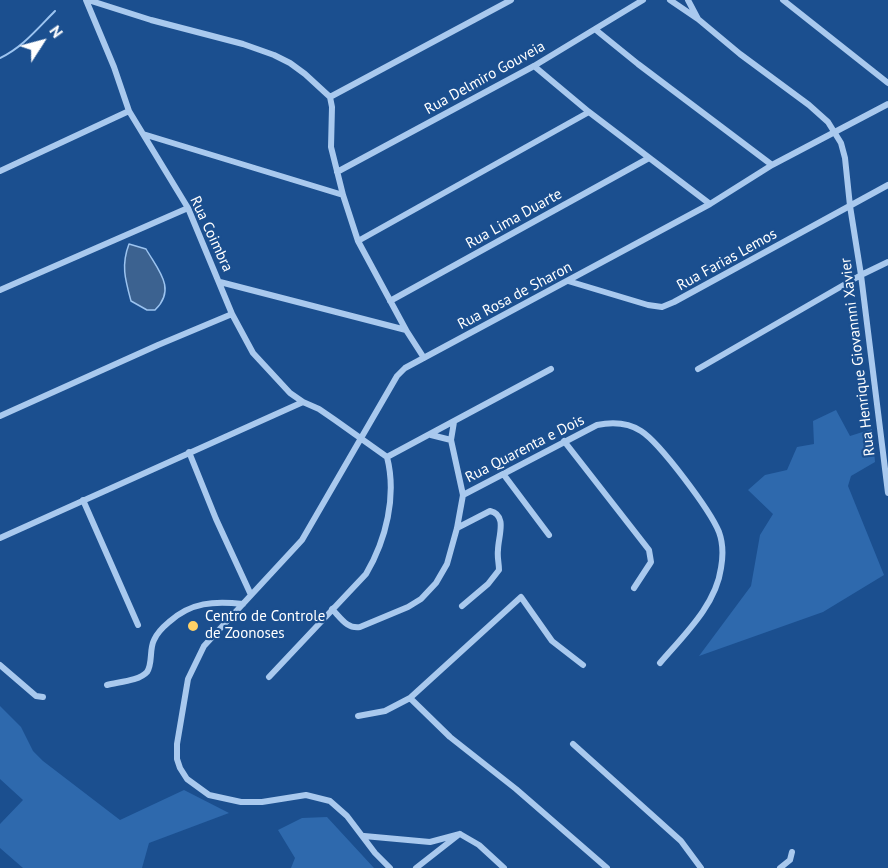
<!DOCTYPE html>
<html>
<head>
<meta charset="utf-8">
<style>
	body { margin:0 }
	#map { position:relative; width:888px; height:868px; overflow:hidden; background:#1b4f8f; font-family:"PT Sans",sans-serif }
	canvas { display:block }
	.north { position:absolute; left:12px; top:12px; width:60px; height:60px; -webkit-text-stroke:4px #1b4f8f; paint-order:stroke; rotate:54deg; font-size:16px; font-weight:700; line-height:24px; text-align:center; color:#fff }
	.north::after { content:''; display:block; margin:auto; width:21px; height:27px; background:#fff; clip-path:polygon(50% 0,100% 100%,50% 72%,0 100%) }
</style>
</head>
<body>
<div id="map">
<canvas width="888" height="868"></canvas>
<div class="north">N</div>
</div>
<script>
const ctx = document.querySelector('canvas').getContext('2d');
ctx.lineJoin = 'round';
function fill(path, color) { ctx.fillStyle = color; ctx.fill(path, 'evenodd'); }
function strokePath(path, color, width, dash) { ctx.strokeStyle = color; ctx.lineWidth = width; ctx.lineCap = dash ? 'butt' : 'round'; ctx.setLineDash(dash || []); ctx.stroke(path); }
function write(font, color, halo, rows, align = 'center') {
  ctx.font = font + ' "PT Sans",sans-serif'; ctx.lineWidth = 4.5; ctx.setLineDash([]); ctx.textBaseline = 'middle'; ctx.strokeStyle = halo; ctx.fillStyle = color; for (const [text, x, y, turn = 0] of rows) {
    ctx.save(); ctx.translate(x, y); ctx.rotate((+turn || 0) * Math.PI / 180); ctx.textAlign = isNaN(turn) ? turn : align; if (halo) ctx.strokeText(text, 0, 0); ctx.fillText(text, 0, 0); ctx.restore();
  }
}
fill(new Path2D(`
	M836,410L850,436L872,429L875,462L851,476L848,486L884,575L823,612L699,656L751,586L760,535L773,514L748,490L765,475L787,470L797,447L814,444L813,421Z
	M0,706L21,727L33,751L43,761L120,820L184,790L229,813L149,843L142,868H23L0,848V824L23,800L0,779Z
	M327,817L374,868H291L295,858L278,830L302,818Z`), '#2e69ad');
const water = new Path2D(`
	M129,244L146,249C158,270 177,289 155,310H147L131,301C125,279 121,265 129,244Z`);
fill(water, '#3c6290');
strokePath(water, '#9cc4f0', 1.5);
strokePath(new Path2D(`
	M0,58C22,48 38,28 55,11`), '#9cc4f0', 2);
strokePath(new Path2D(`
	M86,0L114,67L129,111L188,208L232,314L253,353L290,393L303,402L319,409L335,420L387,457C397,496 386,540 366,574L269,677
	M88,0L151,20L243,44L274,55L290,63L305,74L330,97L332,107L331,147L343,195L358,241L406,330L424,358
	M670,0L698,19
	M688,0L698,19L740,54L809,105L828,122L841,143L845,158L850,206L861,275L888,493
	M783,0L888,83
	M596,30L638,64L772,165
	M534,66L589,112L710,204
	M330,97L511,0
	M143,134L343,195
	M0,171L129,111
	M337,172L534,66L643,0
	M358,241L589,112
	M568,281L648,305L662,307L674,302L888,185
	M220,282L406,330
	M0,290L188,208
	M390,301L649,158
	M698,369L861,275L888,262
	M0,416L158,345L232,314
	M431,435L451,440
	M564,441L649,550L651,562L634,588
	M189,452L216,519L251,595
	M387,457L551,369
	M504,475L549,535
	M463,495L597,425C612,422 627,422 641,431C660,443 710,510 719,532C723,543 723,557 721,568C716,605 684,635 660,663
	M83,500L138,625
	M457,528L490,511C508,515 498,537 498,550C497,557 499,563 499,570L488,584L462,606
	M0,538L303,402
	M332,609C341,618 347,629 360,627L408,607L421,599L436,583L447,564L457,528L463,495L451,440L454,422
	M0,665L36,696L43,697
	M107,685C118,682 139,681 147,672C153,663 149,650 154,640C157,633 163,627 169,622C191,602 214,601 243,604
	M410,698L450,737L516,789L607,868
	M358,716L385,711L410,698L521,597L552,641L583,665
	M573,744L681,841L701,868
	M460,834L479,845L504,868
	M364,836L430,842L460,834
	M390,868L375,853L347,816L330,801L306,795L262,802H241L209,795L187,779L180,768L177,759V744L188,679L204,646L302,540L397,376L405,368L710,204L772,165L888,104
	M416,868L457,836
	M780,868L790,860L792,852`), '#a9c9ee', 6);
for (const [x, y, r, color] of [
	[193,626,6,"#ffd166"]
]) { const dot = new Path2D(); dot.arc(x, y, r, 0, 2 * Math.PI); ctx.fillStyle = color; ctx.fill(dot); strokePath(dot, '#1b4f8f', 2); }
write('15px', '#fff', '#1b4f8f', [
	["Rua Delmiro Gouveia",485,78,-29],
	["Rua Lima Duarte",514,219,-29],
	["Rua Coimbra",211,234,65],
	["Rua Farias Lemos",727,260,-29],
	["Rua Rosa de Sharon",515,296,-28],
	["Rua Henrique Giovannni Xavier",858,357,-97],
	["Rua Quarenta e Dois",525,449,-27]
]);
write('15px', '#fff', '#1b4f8f', [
	["Centro de Controle",205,617],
	["de Zoonoses",205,634]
], 'left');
</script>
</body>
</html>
